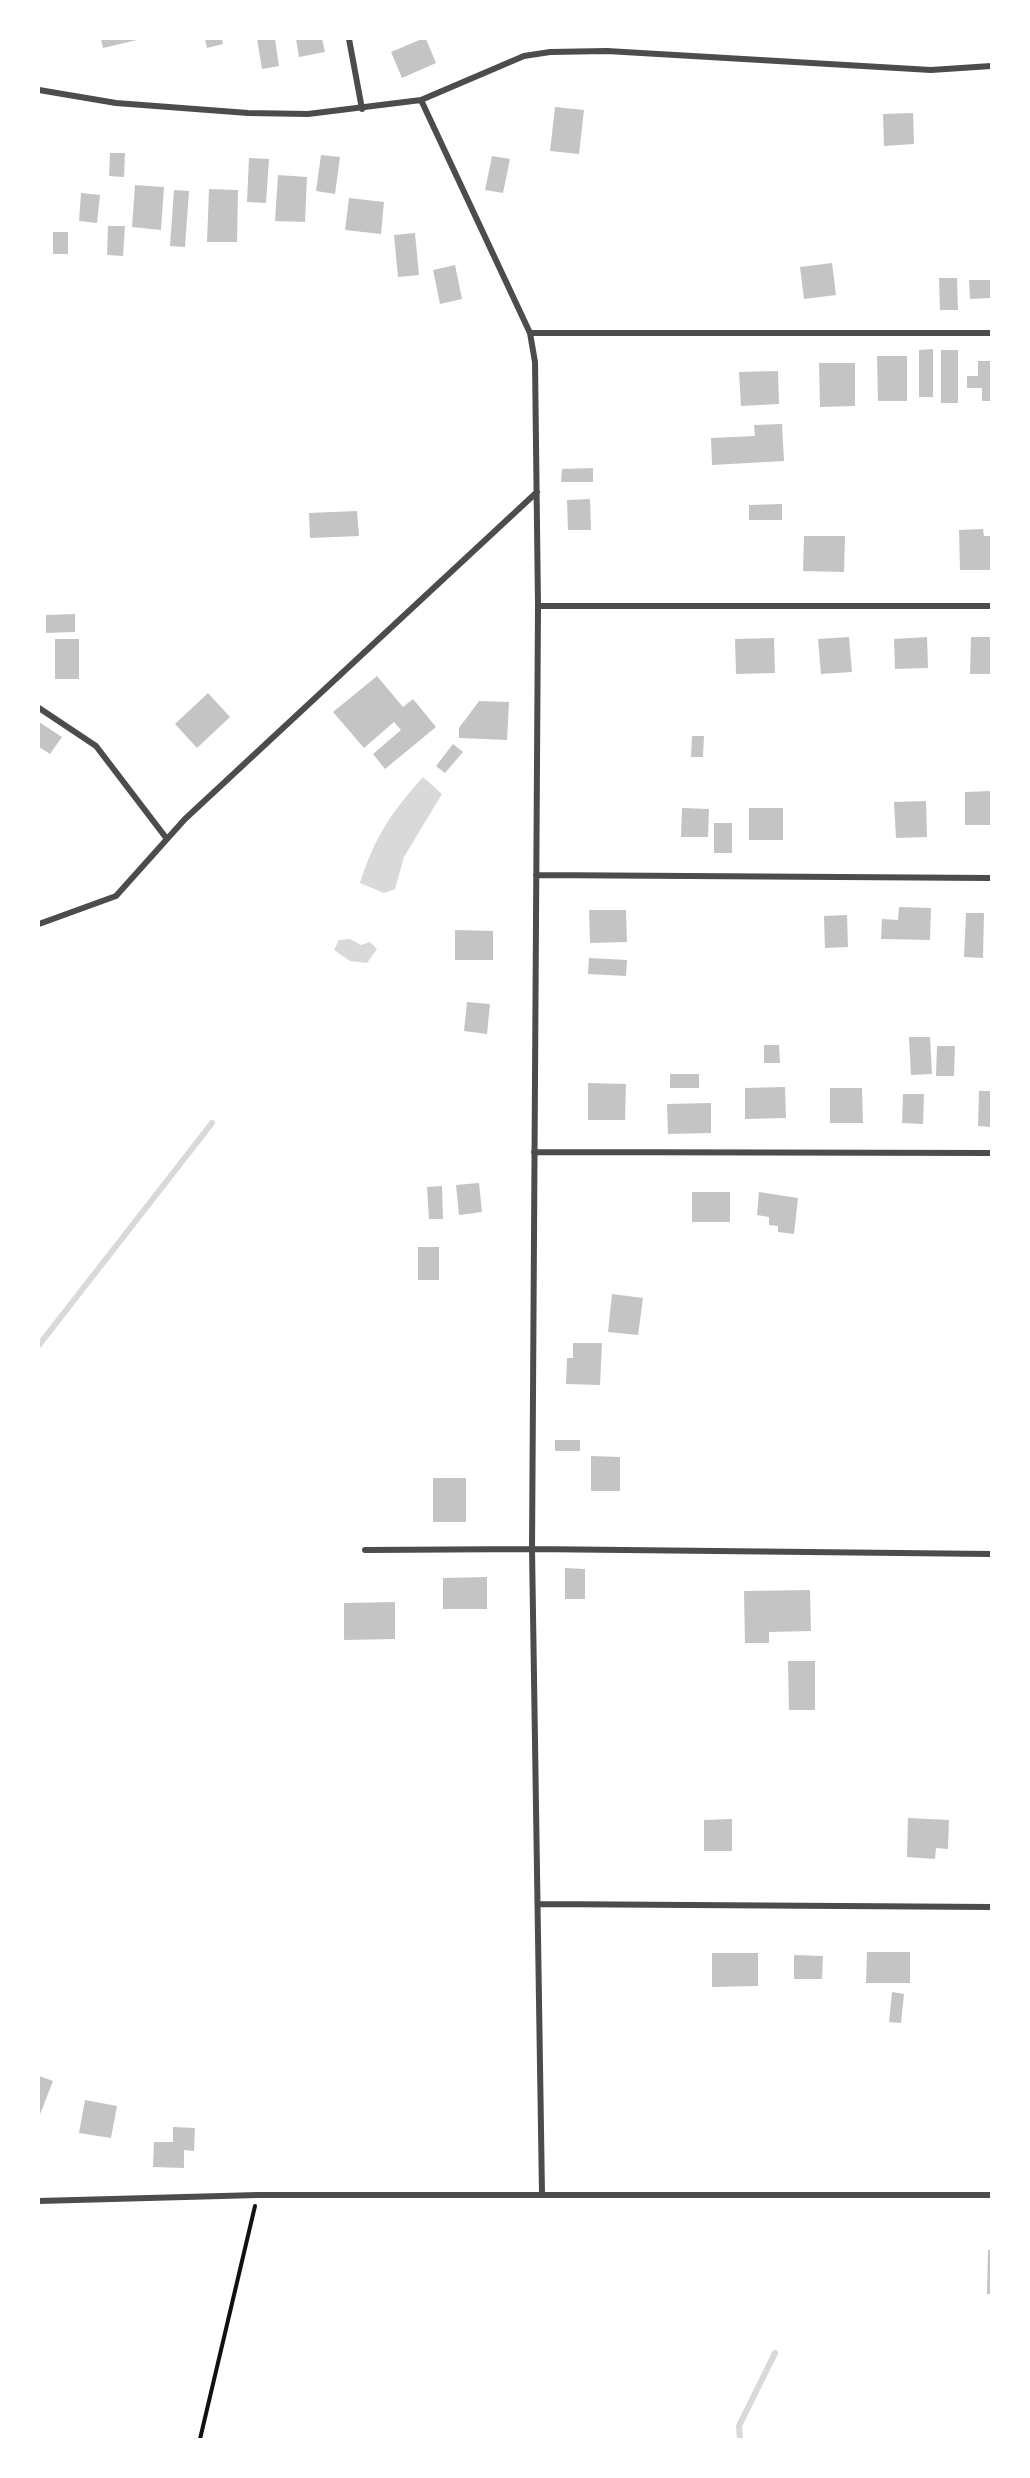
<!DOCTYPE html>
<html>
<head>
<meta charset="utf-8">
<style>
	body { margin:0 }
	#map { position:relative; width:1030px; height:2478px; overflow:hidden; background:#fff; font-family:"DejaVu Sans",sans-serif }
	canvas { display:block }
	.frame { position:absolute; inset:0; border:40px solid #fff; pointer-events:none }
</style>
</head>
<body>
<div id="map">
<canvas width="1030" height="2478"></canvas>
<div class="frame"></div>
</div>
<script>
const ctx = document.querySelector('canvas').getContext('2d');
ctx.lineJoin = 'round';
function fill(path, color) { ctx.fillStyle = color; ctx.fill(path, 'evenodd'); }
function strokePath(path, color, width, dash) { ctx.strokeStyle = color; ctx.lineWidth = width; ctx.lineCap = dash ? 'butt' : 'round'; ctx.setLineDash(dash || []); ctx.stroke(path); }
fill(new Path2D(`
	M423,777L442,794L404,857L395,889L384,893L360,883C375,836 391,813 423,777Z
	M350,939L361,945L370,942L377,949L367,963L350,961L334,950L339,940Z`), '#d9d9d9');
strokePath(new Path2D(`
	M39,1345L212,1123
	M740,2439L739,2426L775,2353`), '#d9d9d9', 6);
fill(new Path2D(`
	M101,39H137V40L103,48Z
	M205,39H222L223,44L207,48Z
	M257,39H275L279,66L262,69Z
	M296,39H322L325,52L299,57Z
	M422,39H426L436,63L402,78L391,52Z
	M555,107L584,110L579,154L550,151Z
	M913,113L914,144L884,146L883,114Z
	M110,153H125L124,177L109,176Z
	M321,155L340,157L335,194L316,191Z
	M492,156L510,159L503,193L485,190Z
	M249,158L269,159L266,203L247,202Z
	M278,175L307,177L305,222L275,221Z
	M135,185L164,187L161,230L132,227Z
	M209,189L238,190L237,242H207Z
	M174,190L189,191L185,247L170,246Z
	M81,193L100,195L97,223L79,221Z
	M349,198L384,202L381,234L345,230Z
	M108,226H125L123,256L107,255Z
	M53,232H68V254H53Z
	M415,233L419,275L398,277L394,235Z
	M832,263L836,295L804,299L800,267Z
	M455,265L462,299L440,304L433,270Z
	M939,278H957L958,310H940Z
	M969,280H991V298L970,299Z
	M933,349V397H919V350Z
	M941,350H958V403H941Z
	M877,356H907V401H878Z
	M978,361H991V401H982V388H967V376H978Z
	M819,363H855V406L820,407Z
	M778,371L779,404L741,406L739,372Z
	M782,424L784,461L712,465L711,438L755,436L754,425Z
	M593,468V482H561L562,469Z
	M590,499L591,530H568L567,500Z
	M782,504V520H749V505Z
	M357,511L359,536L310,538L309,513Z
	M983,529L984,536H991V570H960L959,530Z
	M804,536H845L844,572L803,571Z
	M75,614V632L46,633V615Z
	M849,637L852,672L821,674L818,639Z
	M927,637L928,668L895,669L894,639Z
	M971,637H991V674H970Z
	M774,638L775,673L736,674L735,639Z
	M55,639H79V679H55Z
	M377,676L403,707L413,699L436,727L385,769L373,754L401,730L394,722L364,748L333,712Z
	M208,693L230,717L197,748L175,724Z
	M479,701L509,702L507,740L459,738V728Z
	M39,722L62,737L50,754L39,747Z
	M692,736H704L703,757H691Z
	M453,744L463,752L445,773L436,766Z
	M991,791V825H965V792Z
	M926,801L927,837L896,838L894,802Z
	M682,808L709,809L708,837H681Z
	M749,808H783V840H749Z
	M714,823H732V853H714Z
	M899,907L931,908L930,940L881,939L882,919L898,920Z
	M589,910H626L627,942L590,943Z
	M966,913H984L983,958L964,957Z
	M847,915L848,947L825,948L824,916Z
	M455,930L493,931V960H455Z
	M589,958L627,960L626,976L588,974Z
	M467,1002L490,1004L487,1034L464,1031Z
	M909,1037H930L932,1074L911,1075Z
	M764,1045H779L780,1063H764Z
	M937,1046H955L954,1076H936Z
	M670,1074H699V1088H670Z
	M588,1083L626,1084L625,1120H588Z
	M785,1087L786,1118L745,1119V1088Z
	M830,1088H862L863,1123H830Z
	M979,1091H991V1127L978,1126Z
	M903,1094H924L923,1124L902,1123Z
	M711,1103V1133L668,1134L667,1104Z
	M479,1183L482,1212L459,1215L456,1185Z
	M442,1186L443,1219H429L427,1187Z
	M692,1192H730V1222H692Z
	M759,1192L798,1198L794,1234L778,1232V1226L769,1225V1217L757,1215Z
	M418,1247H439V1280H418Z
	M612,1294L643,1298L638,1335L608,1332Z
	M573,1343H602L600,1385L566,1384L567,1358H573Z
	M555,1440H580V1451H555Z
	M591,1456L620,1457V1491H591Z
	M433,1478H466V1522H433Z
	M565,1568L585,1569V1599H565Z
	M487,1577V1609H443V1578Z
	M810,1590L811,1631L769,1632V1643H745L744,1591Z
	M395,1602V1639L344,1640V1603Z
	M788,1661H815V1710H789Z
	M908,1818L949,1820L948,1849L936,1848L935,1859L907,1857Z
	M732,1819V1851H704V1820Z
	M867,1952H910V1983H866Z
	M712,1953H758V1986L712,1987Z
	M794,1955L823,1956L822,1979H794Z
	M892,1992L904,1994L901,2023L889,2022Z
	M39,2076L53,2081L39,2117Z
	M85,2100L117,2106L111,2138L79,2133Z
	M173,2127L195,2128L194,2151L184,2150V2168L153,2167L154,2142H173Z
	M988,2250H991V2294H987Z`), '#c4c4c4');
strokePath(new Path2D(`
	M200,2439L255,2206`), '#111', 4);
strokePath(new Path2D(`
	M349,39L362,109
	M39,90L116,103L248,113L308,114L421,100L524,56L550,52L607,51L931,70L991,66
	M421,100L530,333L535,362L538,606L532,1549L542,2194
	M530,333H991
	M538,606H991
	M39,708L96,746L167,839
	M536,875L991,878
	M39,924L116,896L185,819L537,492
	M534,1152L991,1153
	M365,1550L532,1549L991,1554
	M539,1904L991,1907
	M39,2201L258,2195H991`), '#4c4c4c', 6);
</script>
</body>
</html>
